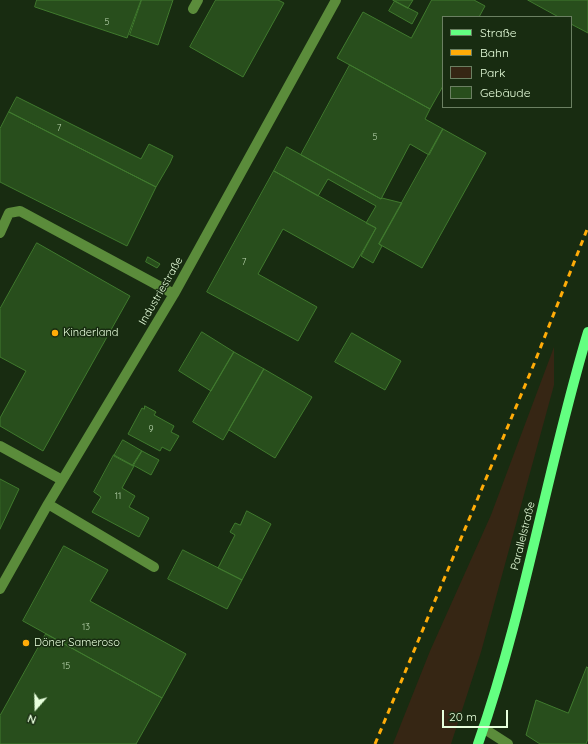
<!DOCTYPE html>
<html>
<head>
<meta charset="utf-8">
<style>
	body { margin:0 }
	#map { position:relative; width:588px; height:744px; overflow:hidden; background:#182c11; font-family:Quicksand,sans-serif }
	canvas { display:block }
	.legend { position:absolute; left:442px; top:16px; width:130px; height:92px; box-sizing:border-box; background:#182c11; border:1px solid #6b8062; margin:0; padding:5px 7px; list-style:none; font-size:12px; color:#e7ffdc }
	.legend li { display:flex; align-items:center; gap:8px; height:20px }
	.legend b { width:20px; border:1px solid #6b8062 }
	.north { position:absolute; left:16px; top:688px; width:40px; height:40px; -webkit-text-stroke:3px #182c11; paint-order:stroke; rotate:200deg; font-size:11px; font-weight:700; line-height:16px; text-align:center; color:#e7ffdc }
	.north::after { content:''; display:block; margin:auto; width:14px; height:18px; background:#e7ffdc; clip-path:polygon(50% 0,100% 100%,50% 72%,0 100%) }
	.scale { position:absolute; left:442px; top:710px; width:66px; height:18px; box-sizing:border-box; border:2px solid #e7ffdc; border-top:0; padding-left:5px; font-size:12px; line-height:14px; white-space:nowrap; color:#e7ffdc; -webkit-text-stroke:3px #182c11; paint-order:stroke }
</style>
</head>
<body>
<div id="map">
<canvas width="588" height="744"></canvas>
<ul class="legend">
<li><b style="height:5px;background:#63ff81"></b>Straße</li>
<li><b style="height:5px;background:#ffac08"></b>Bahn</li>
<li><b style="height:11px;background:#362614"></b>Park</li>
<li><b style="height:11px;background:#284e1c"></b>Gebäude</li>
</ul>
<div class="north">N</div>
<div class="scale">20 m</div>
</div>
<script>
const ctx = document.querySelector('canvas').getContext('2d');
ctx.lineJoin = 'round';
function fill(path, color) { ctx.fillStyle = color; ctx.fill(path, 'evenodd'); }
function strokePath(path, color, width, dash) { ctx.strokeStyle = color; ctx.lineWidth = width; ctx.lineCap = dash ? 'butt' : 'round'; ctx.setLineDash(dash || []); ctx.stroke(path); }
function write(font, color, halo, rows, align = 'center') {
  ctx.font = font + ' Quicksand,sans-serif'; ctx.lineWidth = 3; ctx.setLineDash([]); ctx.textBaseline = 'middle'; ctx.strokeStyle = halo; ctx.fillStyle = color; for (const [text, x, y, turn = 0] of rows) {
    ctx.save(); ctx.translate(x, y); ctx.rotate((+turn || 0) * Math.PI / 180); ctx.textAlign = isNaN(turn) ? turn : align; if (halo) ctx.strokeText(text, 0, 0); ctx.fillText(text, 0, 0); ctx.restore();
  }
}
fill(new Path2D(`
	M554,347V385L481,652L451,744H393L430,651L491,515Z`), '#362614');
const building = new Path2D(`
	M37,0H141L127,38L35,7Z
	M142,0H173L158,45L130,35Z
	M216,0H278L284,3L243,77L190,47Z
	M393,0H413L408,8Z
	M432,0H474L485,6L479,17H443V86L430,109L337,58L363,12L411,38Z
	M528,0H588V33L571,24V17H559Z
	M395,1L418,13L412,24L389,11Z
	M350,65L430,109L425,119L443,129L429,155L410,144L381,199L301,155Z
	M17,97L141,159L149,144L173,156L170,163L156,187L9,112Z
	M9,112L156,187L127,246L0,182V129Z
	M443,129L486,153L422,268L379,244Z
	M287,147L381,199L382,198L402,203L379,244L382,246L373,263L361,256L376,228L366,223L376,206L328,179L318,196L274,171Z
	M274,171L376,228L353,268L283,229L258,274L317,307L298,341L207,292Z
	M37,243L130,296L43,451L0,426V418L26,371L0,357V309Z
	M148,257L160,264L157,268L146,262Z
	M202,332L234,352L211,391L179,371Z
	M352,333L401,361L385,390L335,362Z
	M234,352L264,369L223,440L193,422Z
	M264,369L312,397L275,458L229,430Z
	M145,406L156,412L154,415L174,426L171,432L179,436L170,451L162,447L160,451L128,434L142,408L144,409Z
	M123,440L142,451L133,466L114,456Z
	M142,451L159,460L151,475L133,465Z
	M114,455L134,466L122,488L135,496L129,507L149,518L139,537L92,512L101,497L94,492Z
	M0,479L19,489L0,529Z
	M247,511L271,524L242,580L218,568L235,535L230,532L235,523L240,525Z
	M64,546L108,570L90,601L186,654L162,698L23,621Z
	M183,550L242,580L227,609L168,579Z
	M46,634L162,698L136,744H0V716Z
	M587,667L588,668V739L586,744H540L526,735L536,700L568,713Z`);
fill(building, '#284e1c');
strokePath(building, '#407a2e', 1);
strokePath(new Path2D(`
	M193,9L198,0
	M0,233L9,213L20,211L174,294
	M0,446L62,480
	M48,504L154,567
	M0,589L48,504L174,294L336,0
	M483,728L508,744`), '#5b8c3b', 10);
strokePath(new Path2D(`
	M478,744C525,610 547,468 588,332`), '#63ff81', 10);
strokePath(new Path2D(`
	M375,744L534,364L588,227`), '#ffac08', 3, [6, 5]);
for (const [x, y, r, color] of [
	[55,333,4,"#ffac08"],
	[26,643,4,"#ffac08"]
]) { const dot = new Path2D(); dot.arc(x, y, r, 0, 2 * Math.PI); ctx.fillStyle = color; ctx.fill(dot); strokePath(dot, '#182c11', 1.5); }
write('9px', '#b7d3ac', null, [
	["5",107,22],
	["7",59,128],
	["5",375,137],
	["7",244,262],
	["9",151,429],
	["11",118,496],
	["13",86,627],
	["15",66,666]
]);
write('11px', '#e7ffdc', '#182c11', [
	["Industriestraße",161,291,-60],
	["Parallelstraße",523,536,-76]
]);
write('11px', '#e7ffdc', '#182c11', [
	["Kinderland",63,333],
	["Döner Sameroso",34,643]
], 'left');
</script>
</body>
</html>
